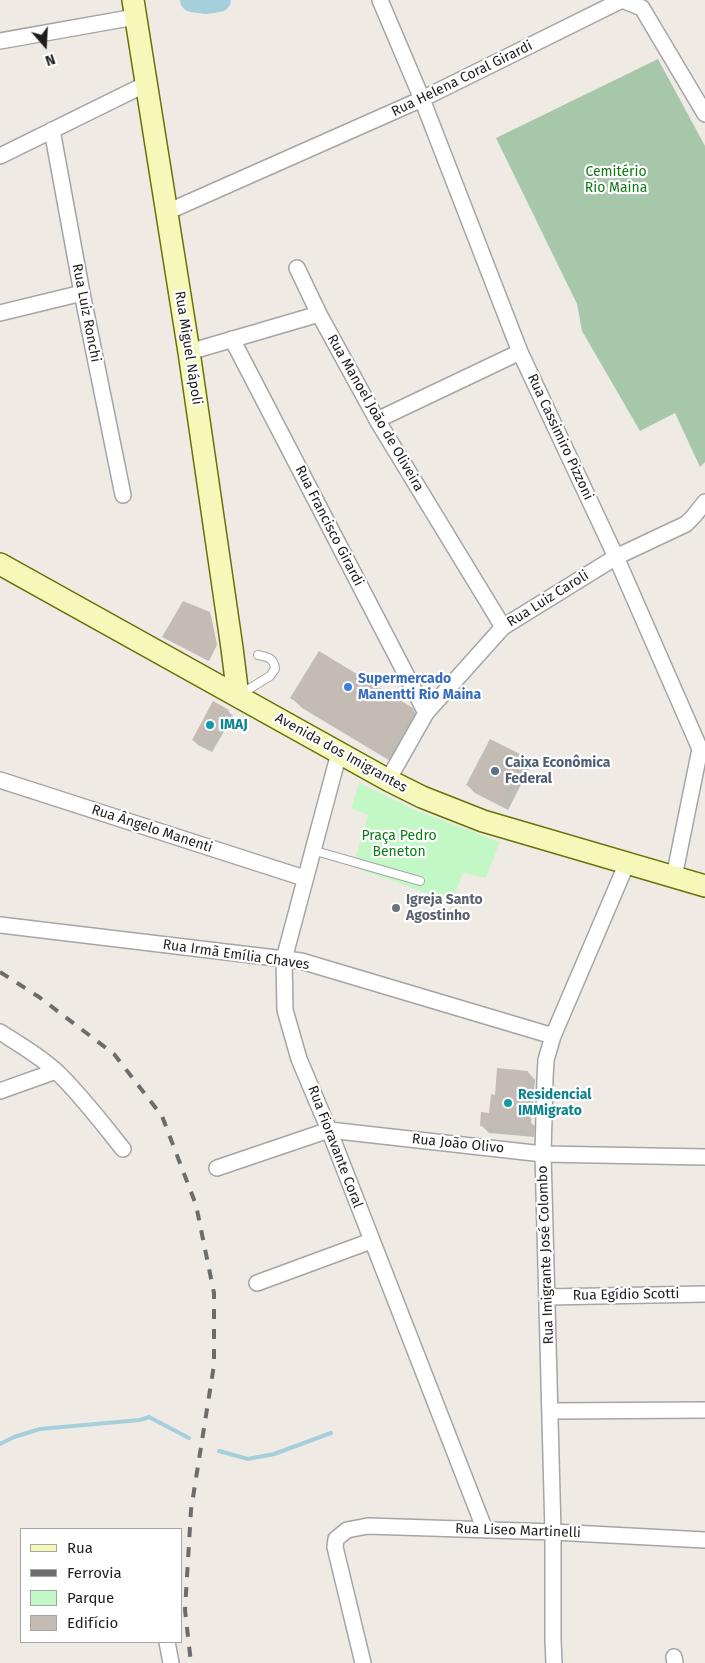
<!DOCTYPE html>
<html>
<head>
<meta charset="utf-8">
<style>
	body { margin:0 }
	#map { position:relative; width:705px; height:1663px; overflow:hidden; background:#efebe4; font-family:"Fira Sans",sans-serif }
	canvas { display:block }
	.legend { position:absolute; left:20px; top:1528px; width:162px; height:115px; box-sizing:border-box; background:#fff; border:1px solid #a5a5a5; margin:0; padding:6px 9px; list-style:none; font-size:15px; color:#1e1e1e }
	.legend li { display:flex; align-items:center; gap:10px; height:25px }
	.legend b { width:25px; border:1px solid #a5a5a5 }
	.north { position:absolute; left:20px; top:20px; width:50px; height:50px; -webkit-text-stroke:4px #fff; paint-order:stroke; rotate:161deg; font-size:14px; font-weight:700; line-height:20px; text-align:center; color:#1e1e1e }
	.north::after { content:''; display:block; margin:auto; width:18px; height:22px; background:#1e1e1e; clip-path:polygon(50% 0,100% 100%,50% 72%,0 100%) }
</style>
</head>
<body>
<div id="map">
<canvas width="705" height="1663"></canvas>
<ul class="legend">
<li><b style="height:6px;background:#f6f8b9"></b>Rua</li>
<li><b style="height:6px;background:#6c6c6c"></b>Ferrovia</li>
<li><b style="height:14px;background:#c2f8c5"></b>Parque</li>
<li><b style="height:14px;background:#c3bbb4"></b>Edifício</li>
</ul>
<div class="north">N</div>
</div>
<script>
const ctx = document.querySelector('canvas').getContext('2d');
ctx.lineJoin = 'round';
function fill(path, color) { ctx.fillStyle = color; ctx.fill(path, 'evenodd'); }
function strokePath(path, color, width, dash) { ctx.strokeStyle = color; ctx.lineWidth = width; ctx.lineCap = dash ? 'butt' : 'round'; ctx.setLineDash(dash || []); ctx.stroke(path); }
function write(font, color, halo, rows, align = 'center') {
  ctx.font = font + ' "Fira Sans",sans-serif'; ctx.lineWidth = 4.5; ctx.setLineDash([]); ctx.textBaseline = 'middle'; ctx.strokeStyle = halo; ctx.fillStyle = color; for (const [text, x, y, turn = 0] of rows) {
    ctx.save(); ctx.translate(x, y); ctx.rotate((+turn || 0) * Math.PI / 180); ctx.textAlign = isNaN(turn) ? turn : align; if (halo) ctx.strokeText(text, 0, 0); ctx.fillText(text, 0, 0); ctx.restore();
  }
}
fill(new Path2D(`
	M658,59L705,146V462L700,467L675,413L640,431L582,331L577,304L496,138Z`), '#a6c7aa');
fill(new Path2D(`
	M359,783L415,810L500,842L486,878L463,873L452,902L353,867L368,815L351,808Z`), '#c2f8c5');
fill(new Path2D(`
	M209,614L211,616L217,645L209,661L164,637Z
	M292,698L412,709L422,719L397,765L302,708Z
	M228,711L233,716L212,752L198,745L193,740Z
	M523,757L531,765L508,810L475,793L467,785Z
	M528,1072L535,1080L531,1123L535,1126L534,1137L489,1133L481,1125L490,1114L496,1096Z`), '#0003');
strokePath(new Path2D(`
	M0,1444L14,1437L40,1429L140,1420L149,1417L189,1438
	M219,1451L248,1459L274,1454L331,1433`), '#a5d0db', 4);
strokePath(new Path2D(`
	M192,0L207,2L219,0`), '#a5d0db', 24);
fill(new Path2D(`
	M183,601L210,612L216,642L207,660L162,637Z
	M319,651L413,708L414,710L386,756L290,698Z
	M213,701L229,710L207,748L192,740Z
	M490,739L524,756L500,803L466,785Z
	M497,1068L528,1071L524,1117L528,1118L526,1130L480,1126L481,1112L489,1113L491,1094L495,1095Z`), '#c3bbb4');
const lane = new Path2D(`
	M241,694L270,676L275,669C274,658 268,657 258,655
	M312,850L420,881`);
const street = new Path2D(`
	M380,0L422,99L520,352L616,557L700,749L674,877
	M0,41L135,17
	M52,130L82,293L123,495
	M0,156L146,84
	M167,212L422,99L622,0L642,8L705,114
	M297,268L319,314
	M0,313L82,293
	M232,339L426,713
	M189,352L319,314L377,420L503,627
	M377,420L520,352
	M339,753L284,959L285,1010L299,1059L329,1130L485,1530
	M0,780L304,878
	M388,780L426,713L503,627L616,557L686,524L693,517L705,502
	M0,925L301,961L553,1036
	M0,1032C19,1044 40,1056 57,1072C81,1095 102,1123 123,1149
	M0,1091L56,1071
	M217,1168L329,1130L543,1154L705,1157
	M257,1283L371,1241
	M547,1297L705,1294
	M550,1411L705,1410
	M167,1642L171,1663
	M674,1657L675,1663
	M363,1663L335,1547L336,1539L347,1530L368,1526L553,1532L705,1540
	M554,1663L553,1640V1532L543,1154L545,1078L546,1060L553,1036L627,863`);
const secondary = new Path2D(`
	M133,0L189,352L232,648L238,696
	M0,564L388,780L422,797L483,821L705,886`);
strokePath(lane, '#a5a5a5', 10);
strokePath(street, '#a5a5a5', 18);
strokePath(secondary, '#687207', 24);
strokePath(lane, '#fff', 8);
strokePath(street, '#fff', 15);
strokePath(secondary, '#f6f8b9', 21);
strokePath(new Path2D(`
	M0,972L39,997L114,1054L162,1116L196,1205L214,1293V1365L191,1510L185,1610L191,1663`), '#6c6c6c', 4, [10, 10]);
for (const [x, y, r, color] of [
	[348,687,5,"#3f7fe0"],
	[210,725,5,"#0f9aa8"],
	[495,771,5,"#5c6f8a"],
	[396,908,5,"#6b7280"],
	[508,1103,5,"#0f9aa8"]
]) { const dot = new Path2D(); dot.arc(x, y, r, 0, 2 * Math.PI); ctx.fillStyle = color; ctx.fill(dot); strokePath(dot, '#fff', 2); }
write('14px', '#1e1e1e', '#fff', [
	["Rua Helena Coral Girardi",462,79,-26],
	["Rua Luiz Ronchi",86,313,79],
	["Rua Miguel Nápoli",188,348,81],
	["Rua Manoel João de Oliveira",375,413,60],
	["Rua Cassimiro Pizzoni",560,437,65],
	["Rua Francisco Girardi",329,526,63],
	["Rua Luiz Caroli",548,599,-32],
	["Avenida dos Imigrantes",341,753,29],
	["Rua Ângelo Manenti",152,829,18],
	["Rua Irmã Emília Chaves",236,955,8],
	["Rua João Olivo",458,1144,6],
	["Rua Fioravante Coral",335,1147,69],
	["Rua Imigrante José Colombo",546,1255,-92],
	["Rua Egídio Scotti",626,1295,-1],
	["Rua Liseo Martinelli",518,1531,2]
]);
write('14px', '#0e7a15', '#fff', [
	["Cemitério",616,172],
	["Rio Maina",616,188],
	["Praça Pedro",399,836],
	["Beneton",399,852]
]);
write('bold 14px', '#366cbe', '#fff', [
	["Supermercado",358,679],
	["Manentti Rio Maina",358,695]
], 'left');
write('bold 14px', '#0d838f', '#fff', [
	["IMAJ",220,725],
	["Residencial",518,1095],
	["IMMigrato",518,1111]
], 'left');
write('bold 14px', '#4e5e75', '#fff', [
	["Caixa Econômica",505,763],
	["Federal",505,779]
], 'left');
write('bold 14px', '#5b616d', '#fff', [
	["Igreja Santo",406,900],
	["Agostinho",406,916]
], 'left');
</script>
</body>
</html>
